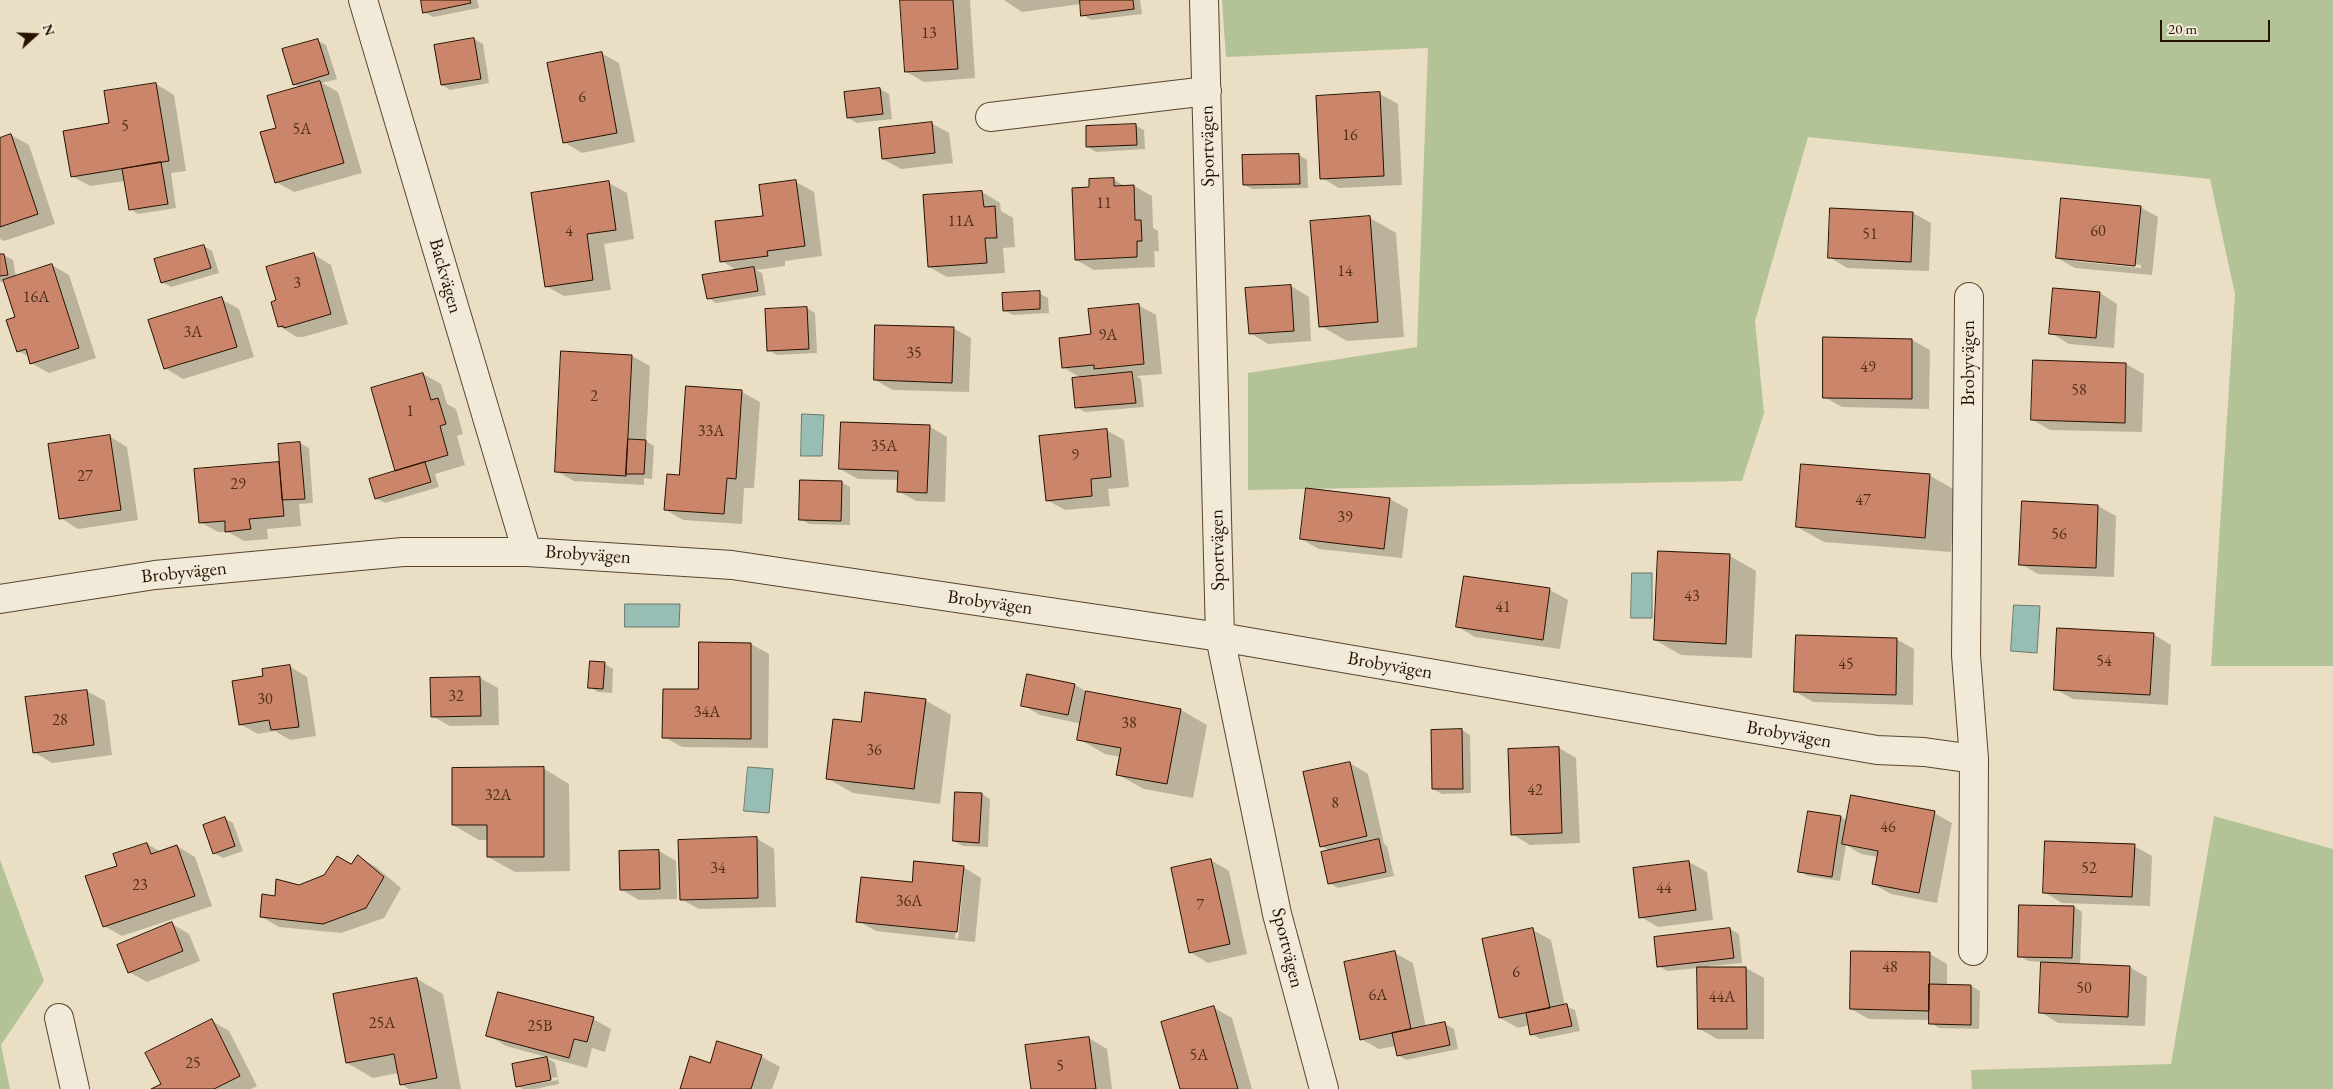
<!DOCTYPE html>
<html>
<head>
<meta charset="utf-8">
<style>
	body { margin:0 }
	#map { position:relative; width:2333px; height:1089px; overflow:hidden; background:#eadfc4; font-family:"EB Garamond",serif }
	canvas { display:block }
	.north { position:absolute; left:10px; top:10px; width:50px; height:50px; -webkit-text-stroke:4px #f1ead9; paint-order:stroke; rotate:70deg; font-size:14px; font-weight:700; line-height:20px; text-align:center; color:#271200 }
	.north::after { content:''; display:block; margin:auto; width:18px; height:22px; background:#271200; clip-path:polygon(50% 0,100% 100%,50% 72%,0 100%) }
	.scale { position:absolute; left:2160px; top:20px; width:110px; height:22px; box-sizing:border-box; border:2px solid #271200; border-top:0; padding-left:6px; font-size:15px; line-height:18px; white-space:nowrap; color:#271200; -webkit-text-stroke:4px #f1ead9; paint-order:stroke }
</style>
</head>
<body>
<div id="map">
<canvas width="2333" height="1089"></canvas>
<div class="north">N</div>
<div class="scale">20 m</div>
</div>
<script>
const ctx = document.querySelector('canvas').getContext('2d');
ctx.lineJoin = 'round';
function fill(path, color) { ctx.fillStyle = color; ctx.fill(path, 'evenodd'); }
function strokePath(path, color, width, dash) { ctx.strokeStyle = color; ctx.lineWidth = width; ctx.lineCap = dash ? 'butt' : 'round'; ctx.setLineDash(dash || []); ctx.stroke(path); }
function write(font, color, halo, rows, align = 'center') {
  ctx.font = font + ' "EB Garamond",serif'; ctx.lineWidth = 4; ctx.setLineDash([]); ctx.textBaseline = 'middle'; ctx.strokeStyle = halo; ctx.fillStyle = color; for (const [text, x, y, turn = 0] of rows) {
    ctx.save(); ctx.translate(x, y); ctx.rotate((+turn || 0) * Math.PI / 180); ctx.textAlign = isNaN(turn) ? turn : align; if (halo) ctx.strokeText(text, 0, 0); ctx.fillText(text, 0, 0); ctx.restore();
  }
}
fill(new Path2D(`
	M1222,0H2333V666H2211L2235,294L2210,179L1808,137L1755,321L1764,413L1742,481L1248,490V373L1417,347L1428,48L1226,57Z
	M2214,816L2333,849V1089H1972L1971,1070L2171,1064Z
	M0,860L44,981L1,1045L10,1089H0Z`), '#b3c297');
const water = new Path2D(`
	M802,414L824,415L822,456H801Z
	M1632,573H1652V618H1631Z
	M625,604H680L679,627H625Z
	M2014,605L2040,606L2037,653L2011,651Z
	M748,767L773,769L769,813L744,811Z`);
fill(water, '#98bdb4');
strokePath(water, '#6b796c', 1);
fill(new Path2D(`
	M422,0H477L479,8L433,17L424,12Z
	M901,0H970L975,78L924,82L907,72Z
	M1004,0H1140L1142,14L1091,20L1083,15L1081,4L1022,12Z
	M474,39L483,44L489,83L450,90L442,85Z
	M317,40L326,45L337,79L322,83L338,92L362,173L294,192L276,182L278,129L300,88L294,84Z
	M601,53L619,63L635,142L582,153L564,142Z
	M156,84L174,95L186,171L171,173L176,208L138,214L130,209L125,181L90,186L72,176L110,124Z
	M880,89L889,94L892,119L857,123L848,118Z
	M1380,94L1398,104L1402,185L1339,188L1322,178Z
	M931,123L949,133L953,163L901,169L883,159Z
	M1135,125L1144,130L1145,149L1096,152L1088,147Z
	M11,135L29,145L55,224L4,241L0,239V139Z
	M1299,155L1307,160L1308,188L1252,189L1244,184Z
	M1113,179L1126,187L1134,186L1152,196L1153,228L1158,231L1159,251H1154L1155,267L1094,270L1076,260L1091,188Z
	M796,182L814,192L822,256L785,261V266L756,270L762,273L766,295L716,303L708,298L738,271L722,261Z
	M609,183L627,193L634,239L604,244L611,290L564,296L546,286Z
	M982,192L1000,203L1001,211L1013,218L1015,247L1003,248L1005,273L947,277L929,267Z
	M2140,207L2158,217L2152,275L2075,268L2057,258ZM2074,259L2141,265V268L2074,261Z
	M1913,213L1931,223L1929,271L1847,268L1829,257Z
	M1370,218L1396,233L1404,337L1347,341L1321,326Z
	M204,246L212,251L219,273L171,287L162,282Z
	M313,254L331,265L348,324L303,337H297L279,326L278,301Z
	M4,255L13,260L16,277L52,265L69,275L96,358L49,373L31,363L30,357L18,351L17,318L5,281L0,282V256Z
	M1291,286L1309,297L1311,341L1268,344L1250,333Z
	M1039,293L1048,298L1049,313L1013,315L1004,310Z
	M2100,293L2117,304L2114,348L2069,344L2051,333Z
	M221,299L239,309L254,357L183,379L165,368Z
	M1138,305L1156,315L1162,374L1137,376L1141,379L1144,407L1085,412L1076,407L1081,378L1063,367L1092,336Z
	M807,308L815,313L817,353L777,355L768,350Z
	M953,328L971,338L969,392L893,390L875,380Z
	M1825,339L1912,340L1930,350L1929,409L1842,407L1824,397Z
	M562,352L632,356L650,366L646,441L654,446L652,479L644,478V485L574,481L556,471Z
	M2126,364L2144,374L2142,432L2050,430L2033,420Z
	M423,374L441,384L447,404L456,409L463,434L457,436L465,465L435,474L439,487L385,503L376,498L398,472L396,470L372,389Z
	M687,388L742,392L760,402L754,488H744L742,524L683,520L666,510L681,476Z
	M929,426L947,437L945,502L916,501L898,491L899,480L858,479L840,469Z
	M1106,430L1124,440L1129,487L1108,489L1110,506L1065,510L1047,500Z
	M109,436L127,447L138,520L78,529L61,518Z
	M300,443L309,448L313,503L299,504L301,526L267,529L268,539L244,541L228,532H218L200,522L195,470L281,464Z
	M1929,475L1955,490L1951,552L1824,542L1797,527Z
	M841,482L850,487V525L809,524L801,519Z
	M1390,499L1408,509L1402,558L1319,549L1301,539Z
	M2023,503L2098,506L2116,516L2114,577L2038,574L2021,564Z
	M1659,552L1730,556L1756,571L1752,658L1681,655L1655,640Z
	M1550,590L1568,600L1560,649L1475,637L1458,627Z
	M2153,634L2171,645L2168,705L2073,699L2055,689Z
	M1896,639L1914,649L1913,705L1813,702L1796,692Z
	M700,644H751L769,654L768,748L682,747L664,737L699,690Z
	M605,664L613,669L612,693L598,692L590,687Z
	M289,666L307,677L316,736L290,740L275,731L258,734L240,724Z
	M480,678L498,688L499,725L450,726L432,716Z
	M1075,685L1089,693L1181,710L1207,725L1193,798L1144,789L1117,774L1121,757L1105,754L1079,739L1082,724L1040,715L1023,705Z
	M87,691L105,701L112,755L52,763L34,752Z
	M925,700L951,715L940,804L853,793L827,778L862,724Z
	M1462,730L1470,735L1471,793L1442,794L1433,789Z
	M1559,748L1576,758L1580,843L1530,845L1512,834Z
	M1350,763L1368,774L1384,844L1387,846L1394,876L1338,888L1329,883L1330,851L1321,846Z
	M543,768L569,784L570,871L515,872L488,857V840H479L453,825Z
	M982,794L990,799L988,847L963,846L954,841Z
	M1809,812L1841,817L1848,821L1934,813L1952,823L1937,903L1891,894L1873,884L1878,857L1861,854L1846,845L1840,881L1808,876L1800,871Z
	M224,818L233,823L243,851L223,858L214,853Z
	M756,838L774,849L776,907L699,909L681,899Z
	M147,844L161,852L177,846L195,857L212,906L122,936L104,926L118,866Z
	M2134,846L2152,856L2150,906L2062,903L2044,892Z
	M659,851L676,861L677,899L639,900L622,890Z
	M359,857L376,867L401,888L384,918L341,933L279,927L262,917L276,898L299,886L351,866Z
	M1211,860L1229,871L1247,954L1208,963L1190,952Z
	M1689,862L1707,872L1713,920L1658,927L1641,917Z
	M963,867L981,878L975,942L876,931L858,921L913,884ZM962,874H964L958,939L955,938Z
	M2074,907L2082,912L2080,965L2129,967L2147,977L2145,1026L2058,1023L2040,1012L2042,962L2028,961L2020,956Z
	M172,924L189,934L200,961L147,982L129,972Z
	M1730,929L1739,934L1742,963L1709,966V968H1746L1764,978V1039H1717L1700,1029L1698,968L1667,971L1659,966Z
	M1533,930L1551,940L1565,1006L1575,1010L1580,1031L1540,1039L1532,1034L1530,1025L1518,1028L1500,1018Z
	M1395,953L1413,963L1426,1028L1445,1024L1454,1029L1458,1049L1406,1060L1398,1055L1396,1046L1379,1049L1361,1039Z
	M1930,954L1947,964V986H1971L1980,991L1979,1029L1939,1028L1931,1023V1020L1869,1019L1851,1009Z
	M417,979L443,994L461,1089H409L401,1084L398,1073L373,1078L347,1063Z
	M1214,1008L1232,1018L1252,1089H1181Z
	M593,1019L611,1029L605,1052L592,1048L587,1068L506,1046L488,1035Z
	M212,1021L229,1031L257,1086L251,1089H153L162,1084Z
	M1089,1038L1107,1049L1112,1089H1032Z
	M718,1043L762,1057L780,1067L772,1089H681L711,1064Z
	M547,1058L555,1063L559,1084L535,1089H523L517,1086ZM557,1077L558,1080L523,1086V1084Z`), '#0003');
const building = new Path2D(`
	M421,0H470L471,3L423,13Z
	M900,0H953L958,69L905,72Z
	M1080,0H1133L1134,9L1081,16Z
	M474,38L481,79L441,85L434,45Z
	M318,39L329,74L293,85L282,49Z
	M602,52L617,133L563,143L547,63Z
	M320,81L344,163L275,183L260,132L276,128L267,96Z
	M156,83L169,161L71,177L63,131L109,123L104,91Z
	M880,88L883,114L847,118L844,92Z
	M1380,92L1384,176L1320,179L1316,96Z
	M932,122L935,153L882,159L879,128Z
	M1136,124L1137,145L1086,147V126Z
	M11,134L38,214L0,227V138Z
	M1299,154L1300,184L1243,185L1242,155Z
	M161,162L168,204L129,210L122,169Z
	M1114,178V186L1134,185L1135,220H1141L1142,241H1137V257L1075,260L1072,188L1089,187V179Z
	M796,180L805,246L767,251L768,256L720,262L715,221L763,216L759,185Z
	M609,181L616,230L587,234L593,280L545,287L531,193Z
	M982,191L984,207L995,206L997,238H985L987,263L928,267L923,195Z
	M2061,198L2141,206L2135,266L2056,258Z
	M1830,208L1913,212L1911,262L1828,258Z
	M1370,216L1378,322L1319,327L1310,221Z
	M204,245L211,268L161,283L154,259Z
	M314,253L331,314L284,328L283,326L278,327L271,302L276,300L266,267Z
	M0,254H4L8,275L0,276Z
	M52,264L79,348L30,364L26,349L17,352L6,320L15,317L3,280Z
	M754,267L758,291L707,299L702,275Z
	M1291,285L1294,331L1249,334L1245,288Z
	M2053,288L2100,292L2096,338L2049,334Z
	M1040,291V309L1003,311L1002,293Z
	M222,297L237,347L164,369L148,320Z
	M1139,304L1144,364L1094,369V365L1062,368L1059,338L1091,334L1088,309Z
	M807,307L809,349L767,351L765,309Z
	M875,325L954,327L952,383L874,380Z
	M1823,337L1912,339V399L1823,398Z
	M561,351L632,355L626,476L555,472Z
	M2033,360L2126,363L2125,423L2031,420Z
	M1132,372L1136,403L1075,408L1072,378Z
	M423,373L431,400L438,398L446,424L440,426L448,455L395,471L371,388Z
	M686,386L742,390L736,479L727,478L724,514L664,510L667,474L679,475Z
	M841,422L930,425L927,493L897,492L898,471L839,469Z
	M1107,429L1111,477L1091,479L1092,496L1046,501L1039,436Z
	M110,435L121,510L59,519L48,444Z
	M628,439L646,440L644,474H626Z
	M300,442L305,499L282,500L278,444Z
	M279,462L284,516L249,519L251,529L225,532V521L199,523L194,469Z
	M425,462L431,482L375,499L369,479Z
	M1801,464L1930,474L1925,538L1796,527Z
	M800,480L842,481L841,521L799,520Z
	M1306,488L1390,498L1384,549L1300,539Z
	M2022,501L2098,505L2096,568L2019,565Z
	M1658,551L1730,554L1726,644L1654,640Z
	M1464,576L1550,588L1543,640L1456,627Z
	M2057,628L2154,633L2150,695L2054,690Z
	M1796,635L1897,638L1896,695L1794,692Z
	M699,642L751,643V739L662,738L663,689H698Z
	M590,661L605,662L603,689L588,688Z
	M290,665L299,727L271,730L269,720L239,725L232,681L263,676L262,669Z
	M1027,674L1075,684L1068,715L1021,706Z
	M480,677L481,716L431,717L430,678Z
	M87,690L94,745L33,753L25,697Z
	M1086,691L1181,709L1167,784L1116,775L1121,748L1077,740Z
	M865,692L926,699L914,789L826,779L833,719L861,722Z
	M1462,729L1463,789H1432L1431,730Z
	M1559,747L1562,833L1511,835L1508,749Z
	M1350,762L1367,836L1320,847L1303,772Z
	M544,767V857H487V825H452V768Z
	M955,792L982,793L979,843L953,841Z
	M1851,795L1935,811L1919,893L1872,884L1878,851L1842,844Z
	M1808,811L1841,816L1832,877L1798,872Z
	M225,817L235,846L213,854L203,825Z
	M757,837L758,898L680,900L678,840Z
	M1379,839L1386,872L1328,884L1321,852Z
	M2045,841L2135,844L2132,897L2043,893Z
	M147,843L151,854L177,845L195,896L103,927L85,876L117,866L113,854Z
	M659,850L660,889L620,890L619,851Z
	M358,855L384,877L366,908L323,924L260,917L262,894L275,896L276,879L299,885L324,875L337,856L351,864Z
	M1211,859L1230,944L1189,953L1171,868Z
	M914,861L964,866L957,932L856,922L861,877L912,882Z
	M1689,861L1696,910L1639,918L1633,868Z
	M2019,905L2074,906L2072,958L2018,957Z
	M172,922L183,951L128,973L117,945Z
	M1533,928L1550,1008L1499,1018L1482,939Z
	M1730,928L1734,958L1657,967L1654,937Z
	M1395,951L1411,1029L1360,1040L1344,962Z
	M1851,951L1930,952L1929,1011L1850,1009Z
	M2041,962L2130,966L2128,1017L2039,1013Z
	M1697,967H1746L1747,1029H1698Z
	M417,978L437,1078L400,1085L394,1054L346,1063L333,994Z
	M1929,984L1971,985V1025L1929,1024Z
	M498,992L594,1017L587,1042L574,1039L569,1058L486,1036Z
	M1567,1004L1572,1026L1530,1035L1526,1013Z
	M1214,1006L1238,1089H1180L1161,1022Z
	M212,1019L240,1076L214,1089H151L161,1084L145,1053Z
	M1445,1022L1450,1045L1397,1056L1392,1033Z
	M1089,1037L1096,1089H1031L1025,1045Z
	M717,1041L762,1055L751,1089H680L690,1056L710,1063Z
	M547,1057L551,1080L516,1087L512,1064Z`);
fill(building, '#ca856a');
strokePath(building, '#271200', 1);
const minor = new Path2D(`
	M363,0L527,552
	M1204,0L1220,637L1277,914L1324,1089
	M990,117L1207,91
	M0,599L155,575L403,552H527L732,565L1220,637L1877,750L1924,752L1974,759L1966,655L1969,297
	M1973,951L1974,759
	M59,1018L75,1089`);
strokePath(minor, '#584531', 30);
strokePath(minor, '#f1ead9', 28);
write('16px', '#502f1a', null, [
	["13",929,34],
	["6",582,98],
	["5",125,127],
	["5A",302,130],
	["16",1350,136],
	["11",1104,204],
	["11A",961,222],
	["4",569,232],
	["60",2098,232],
	["51",1870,235],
	["14",1345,272],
	["3",297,284],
	["16A",36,298],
	["3A",193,333],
	["9A",1108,336],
	["35",914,354],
	["49",1868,368],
	["58",2079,391],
	["2",594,397],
	["1",410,412],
	["33A",711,432],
	["35A",884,447],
	["9",1075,456],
	["27",85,477],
	["29",238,485],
	["47",1863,501],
	["39",1345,518],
	["56",2059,535],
	["43",1692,597],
	["41",1503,608],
	["54",2104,662],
	["45",1846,665],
	["32",456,697],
	["30",265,700],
	["34A",707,713],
	["28",60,721],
	["38",1129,724],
	["36",874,751],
	["42",1535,791],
	["32A",498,796],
	["8",1335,804],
	["46",1888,828],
	["34",718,869],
	["52",2089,869],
	["23",140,886],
	["44",1664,889],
	["36A",909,902],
	["7",1200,906],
	["48",1890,968],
	["6",1516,973],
	["50",2084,989],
	["6A",1378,996],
	["44A",1722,998],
	["25A",382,1024],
	["25B",540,1027],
	["5A",1199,1056],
	["25",193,1064],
	["5",1060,1067]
]);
write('19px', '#271200', '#f1ead9', [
	["Sportvägen",1208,146,-91],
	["Backvägen",445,276,74],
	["Brobyvägen",1969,363,-90],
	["Sportvägen",1218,550,-91],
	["Brobyvägen",588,555,4],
	["Brobyvägen",184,573,-6],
	["Brobyvägen",990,603,8],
	["Brobyvägen",1390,666,10],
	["Brobyvägen",1789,735,10],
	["Sportvägen",1287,948,76]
]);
</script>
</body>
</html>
